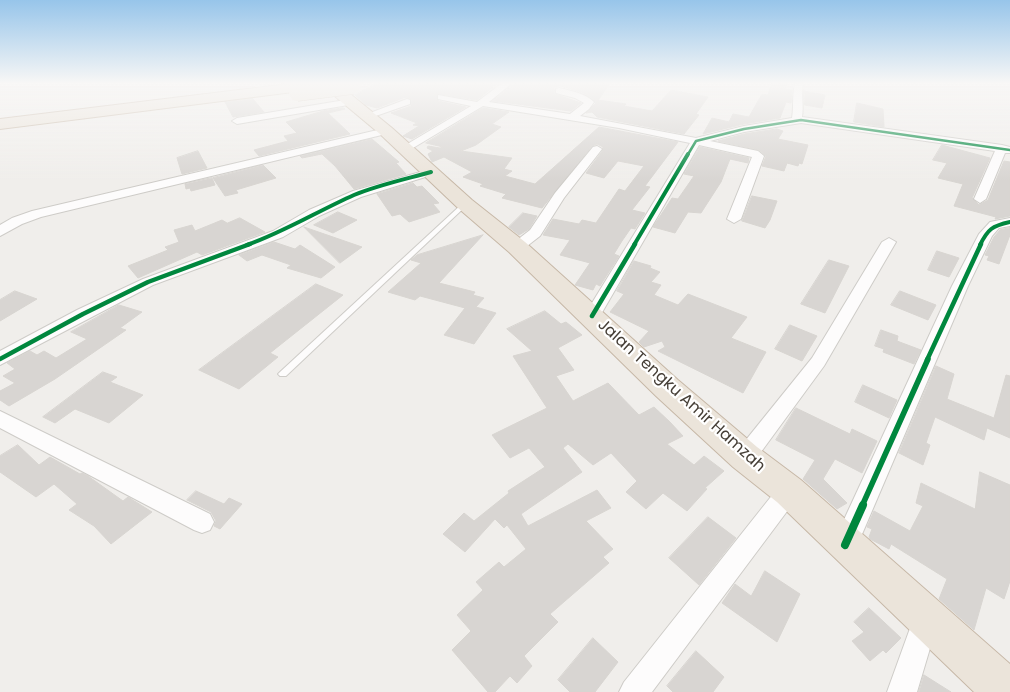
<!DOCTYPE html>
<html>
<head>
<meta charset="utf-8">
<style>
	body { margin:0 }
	canvas { display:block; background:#f0eeeb }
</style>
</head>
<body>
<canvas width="1010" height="692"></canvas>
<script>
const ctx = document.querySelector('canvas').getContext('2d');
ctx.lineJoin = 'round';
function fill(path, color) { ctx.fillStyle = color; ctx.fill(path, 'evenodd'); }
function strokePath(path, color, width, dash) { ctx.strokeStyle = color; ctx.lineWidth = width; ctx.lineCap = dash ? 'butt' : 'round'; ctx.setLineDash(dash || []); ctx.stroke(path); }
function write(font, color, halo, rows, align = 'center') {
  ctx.font = font + ' Poppins,sans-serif'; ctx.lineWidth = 4.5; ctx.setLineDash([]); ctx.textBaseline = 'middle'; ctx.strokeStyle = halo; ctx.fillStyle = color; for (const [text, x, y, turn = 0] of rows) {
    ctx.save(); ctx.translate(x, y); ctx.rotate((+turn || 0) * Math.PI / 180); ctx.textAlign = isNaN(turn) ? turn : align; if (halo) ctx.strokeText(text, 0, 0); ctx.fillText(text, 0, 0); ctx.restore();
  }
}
const building = new Path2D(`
	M375,84H497L477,100L437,94L438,101L466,107L412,139L403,136L419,126L413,125L417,123L391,113L411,106L412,99L406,97L377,108L366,105L355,95Z
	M513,84H610L598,100L626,104L624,106L652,111L671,90L708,97L696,114L699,115L684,134L597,117L592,112L586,113L596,103L592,98L578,91L559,86L554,88L555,94L581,103L571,111L493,101Z
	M771,84H787L785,89L792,90L791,103L786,102L780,118L744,124L703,134L712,118L729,122L733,114L749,117L762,94L768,95Z
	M804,91L825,95L822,108L805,105Z
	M253,99L264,112L233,117L225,102Z
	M857,103L883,109L884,127L854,122Z
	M343,108L345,109L328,113L350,134L259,156L254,150L288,141L284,136L297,133L286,122L323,111Z
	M483,108L509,112L492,124L501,127L476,145L461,151L512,158L504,169L512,171L505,176L535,184L599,127L678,142L645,186L650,187L632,210L645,213L635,229L631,228L622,241L614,254L619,256L600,286L596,284L593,290L575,285L590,263L560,255L570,240L543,235L553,219L579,224L582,220L596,223L619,189L625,191L644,166L618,161L604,178L586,173L603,150V147L597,144L592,146L542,208L502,198L506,194L480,186L483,184L463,177L472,172L444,157L432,162L428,154L433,151L427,148L428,146L440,148L443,147L426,143Z
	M777,129L783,131L778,139L808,145L802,164L799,163L798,166L787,163L784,171L762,166L766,156L759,150L718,141L744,134Z
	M372,139L399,162L396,163L406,174L354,189L335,166L322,154L302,158L300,156Z
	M942,145L990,158L972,198L979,205L988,200L1004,161L1010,162V216L995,219L996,217L954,206L963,184L938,178L947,163L933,160Z
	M700,147L749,158L748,163L730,159L721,182L701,213L688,212L675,233L653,227L672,198L678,199L694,176L684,174Z
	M198,151L207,168L182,174L177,158Z
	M263,165L276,178L236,190L238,193L225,196L213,178Z
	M212,178L215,185L191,191L190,188L186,189L185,184Z
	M413,183L417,187L422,186L439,203L433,204L440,212L409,222L400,214L392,216L377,194Z
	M752,196L777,201L770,220L765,228L742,221Z
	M338,212L357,220L333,233L314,225Z
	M523,213L537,216L529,229L519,235L509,227Z
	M240,218L265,232L202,255L197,252L138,278L128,266L168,250L165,247L179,242L174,230L192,225L195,231L222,220L227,223Z
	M304,227L362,247L340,263Z
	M1010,228V235L999,264L987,260L989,256L985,255L994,237L1000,230Z
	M483,235L439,283L475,292L473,295L484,298L476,307L496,313L474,344L444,335L465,308L420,296L415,300L388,292L421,263L411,260L417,255Z
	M274,242L295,249L300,245L335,267L321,278L287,268L291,265L262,255L247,261L239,255Z
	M937,251L959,258L949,277L928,270Z
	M829,260L849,266L825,313L801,304Z
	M634,261L651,266L650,268L660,272L651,282L661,285L654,295L678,305L688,294L747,317L731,338L766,352L743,393L658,351L665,347L662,341L644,347L639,342L649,331L610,312L624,294L617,291Z
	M316,284L343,295L270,353L278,357L239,389L199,370Z
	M15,291L37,299L0,321V300Z
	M900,291L936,305L928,320L891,305Z
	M119,305L142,312L120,328L126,330L55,379L9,406L0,400V391L15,383L3,376L15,369L7,363L30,351L37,355L44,351L56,358L87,339L71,332Z
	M545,311L561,324L566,322L582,335L558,348L574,370L556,376L573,401L608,383L639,415L654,407L670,422L683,436L667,444L694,465L704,456L724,471L705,488L707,489L687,511L663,493L646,509L626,492L637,481L611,453L593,465L568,444L563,448L582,472L521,514L528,526L597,490L611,508L586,521L613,549L603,557L609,563L550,614L558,622L524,656L532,666L517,683L510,676L495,692H488L452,650L471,631L457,615L483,590L476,582L499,562L504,567L526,549L507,525L504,528L495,519L465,552L443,534L464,513L474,521L509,493L508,491L545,467L529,448L510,458L492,435L547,408L513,356L532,351L507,329Z
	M790,325L817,336L802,361L775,349Z
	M881,330L898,336L897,341L921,350L914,364L883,352L884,349L875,346Z
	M936,366L954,374L947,399L994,418L1006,375L1010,376V438L987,428L984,440L935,417L926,443L930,445L923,465L899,453Z
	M103,372L117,377L110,382L143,395L109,423L75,409L55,423L43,417Z
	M863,385L897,400L889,418L855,402Z
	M796,408L850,434L852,429L877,441L862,473L835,459L823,479L847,503L837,509L803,479L815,460L776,440Z
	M18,445L39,465L50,457L80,474L82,473L88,476L123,501L128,497L152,512L111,544L94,526L69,510L77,504L54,484L36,497L0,472V456Z
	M980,472L1010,485V581L1004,599L986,588L974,630L939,599L947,579L891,544L889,549L870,539L869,537L872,529L867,527L874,511L910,531L923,506L916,503L921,483L975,509Z
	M196,491L224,504L229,498L242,504L220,529L214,526L216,521L211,512L187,500Z
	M708,517L736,538L699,585L669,558Z
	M765,571L800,594L777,642L722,603L735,584L751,596Z
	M869,608L901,638L886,653L883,650L870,661L852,641L864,632L854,622Z
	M593,638L618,662L595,692H570L558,680Z
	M696,651L724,677L713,692H673L667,686Z
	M924,675L951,692H919Z`);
fill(building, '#d8d5d2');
strokePath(building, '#d8d5d1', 1);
const lane = new Path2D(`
	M465,202L468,204L467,205L286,376H280L278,374L280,372L463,203Z`);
const street = new Path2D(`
	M501,84H511L489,102L570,114L584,103L575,98L556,93V89L559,88C571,91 585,93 594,102L589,109L580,116L696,138L744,126L792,118C794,107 792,96 795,84H803C801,95 804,106 802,117L1002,145L1010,147V153H1005L986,199L980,203L974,199L995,151L801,123L744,132L710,141L758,151L764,156L741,219L734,223L727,219L752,157L699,145L600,316L598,320L592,321L586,320L584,316L690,143L619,128L483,106L408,151L404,152L399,149L471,106L438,99V95L477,102Z
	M351,99L354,100V104L237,124L232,121L237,118Z
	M407,99L410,100V104L370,118L367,119L362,116Z
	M386,128L390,129V133L41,217L22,224L0,236V225L12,218L32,211Z
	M597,146L602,149L564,198L540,236L522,250H512L510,247L512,244L530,230L555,193L593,147Z
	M431,169L437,172L435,174L361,197L319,216L283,237L153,285L0,365V351L77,310L143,279L273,231L309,210L353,191Z
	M1010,218V226L999,228L992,236L968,286L854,553L845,556L836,553L833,545L836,537L952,286L979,234L990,222Z
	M889,238L896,242L824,366L753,463L745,466L737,463L734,457L737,451L812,358L882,242Z
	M0,411L210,514L214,522L210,530L202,533L194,530L0,428Z
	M789,481L797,484L800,491L797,498L652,692H619L624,682L781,484Z
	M926,605L935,609L939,618L917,692H887L917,609Z`);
const highway = new Path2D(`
	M288,84H338L392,128L472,200L525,242L678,380L757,447L801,480L1010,664V692H974L777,502L733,467L656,396L509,252L458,208L380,134L325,88L0,129V119Z`);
strokePath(lane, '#ceccc8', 2);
strokePath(street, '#ceccc8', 2);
strokePath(highway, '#c7b8a7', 2);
fill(lane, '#fdfcfc');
fill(street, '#fdfcfc');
fill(highway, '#ebe4da');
const highwayBridge = new Path2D(`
	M297,93L353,86`);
strokePath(highwayBridge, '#c7b8a7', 17, []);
strokePath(highwayBridge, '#ebe4da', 16);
strokePath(new Path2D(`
	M687,156L696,141L744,129L801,120L1010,150`), '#00873e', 2.5);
strokePath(new Path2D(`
	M247,245C284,232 318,211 354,195C378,185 406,179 431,172
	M634,245L688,154
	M980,245C988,229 992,226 1010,222`), '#00873e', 4);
strokePath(new Path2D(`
	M592,316L635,244
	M0,359L83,314L148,282L250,244
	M927,360L981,244`), '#00873e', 4.5);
strokePath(new Path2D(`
	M862,506L928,359`), '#00873e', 5.5);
strokePath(new Path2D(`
	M845,545L863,505`), '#00873e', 8);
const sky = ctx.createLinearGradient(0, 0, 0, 181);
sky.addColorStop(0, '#97c5ea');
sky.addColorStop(0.46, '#f8f7f6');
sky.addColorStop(1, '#f8f7f600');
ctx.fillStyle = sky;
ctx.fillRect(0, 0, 1010, 181);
write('16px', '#463f37', '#fff', [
	["Jalan Tengku Amir Hamzah",681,396,42]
]);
</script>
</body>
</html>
